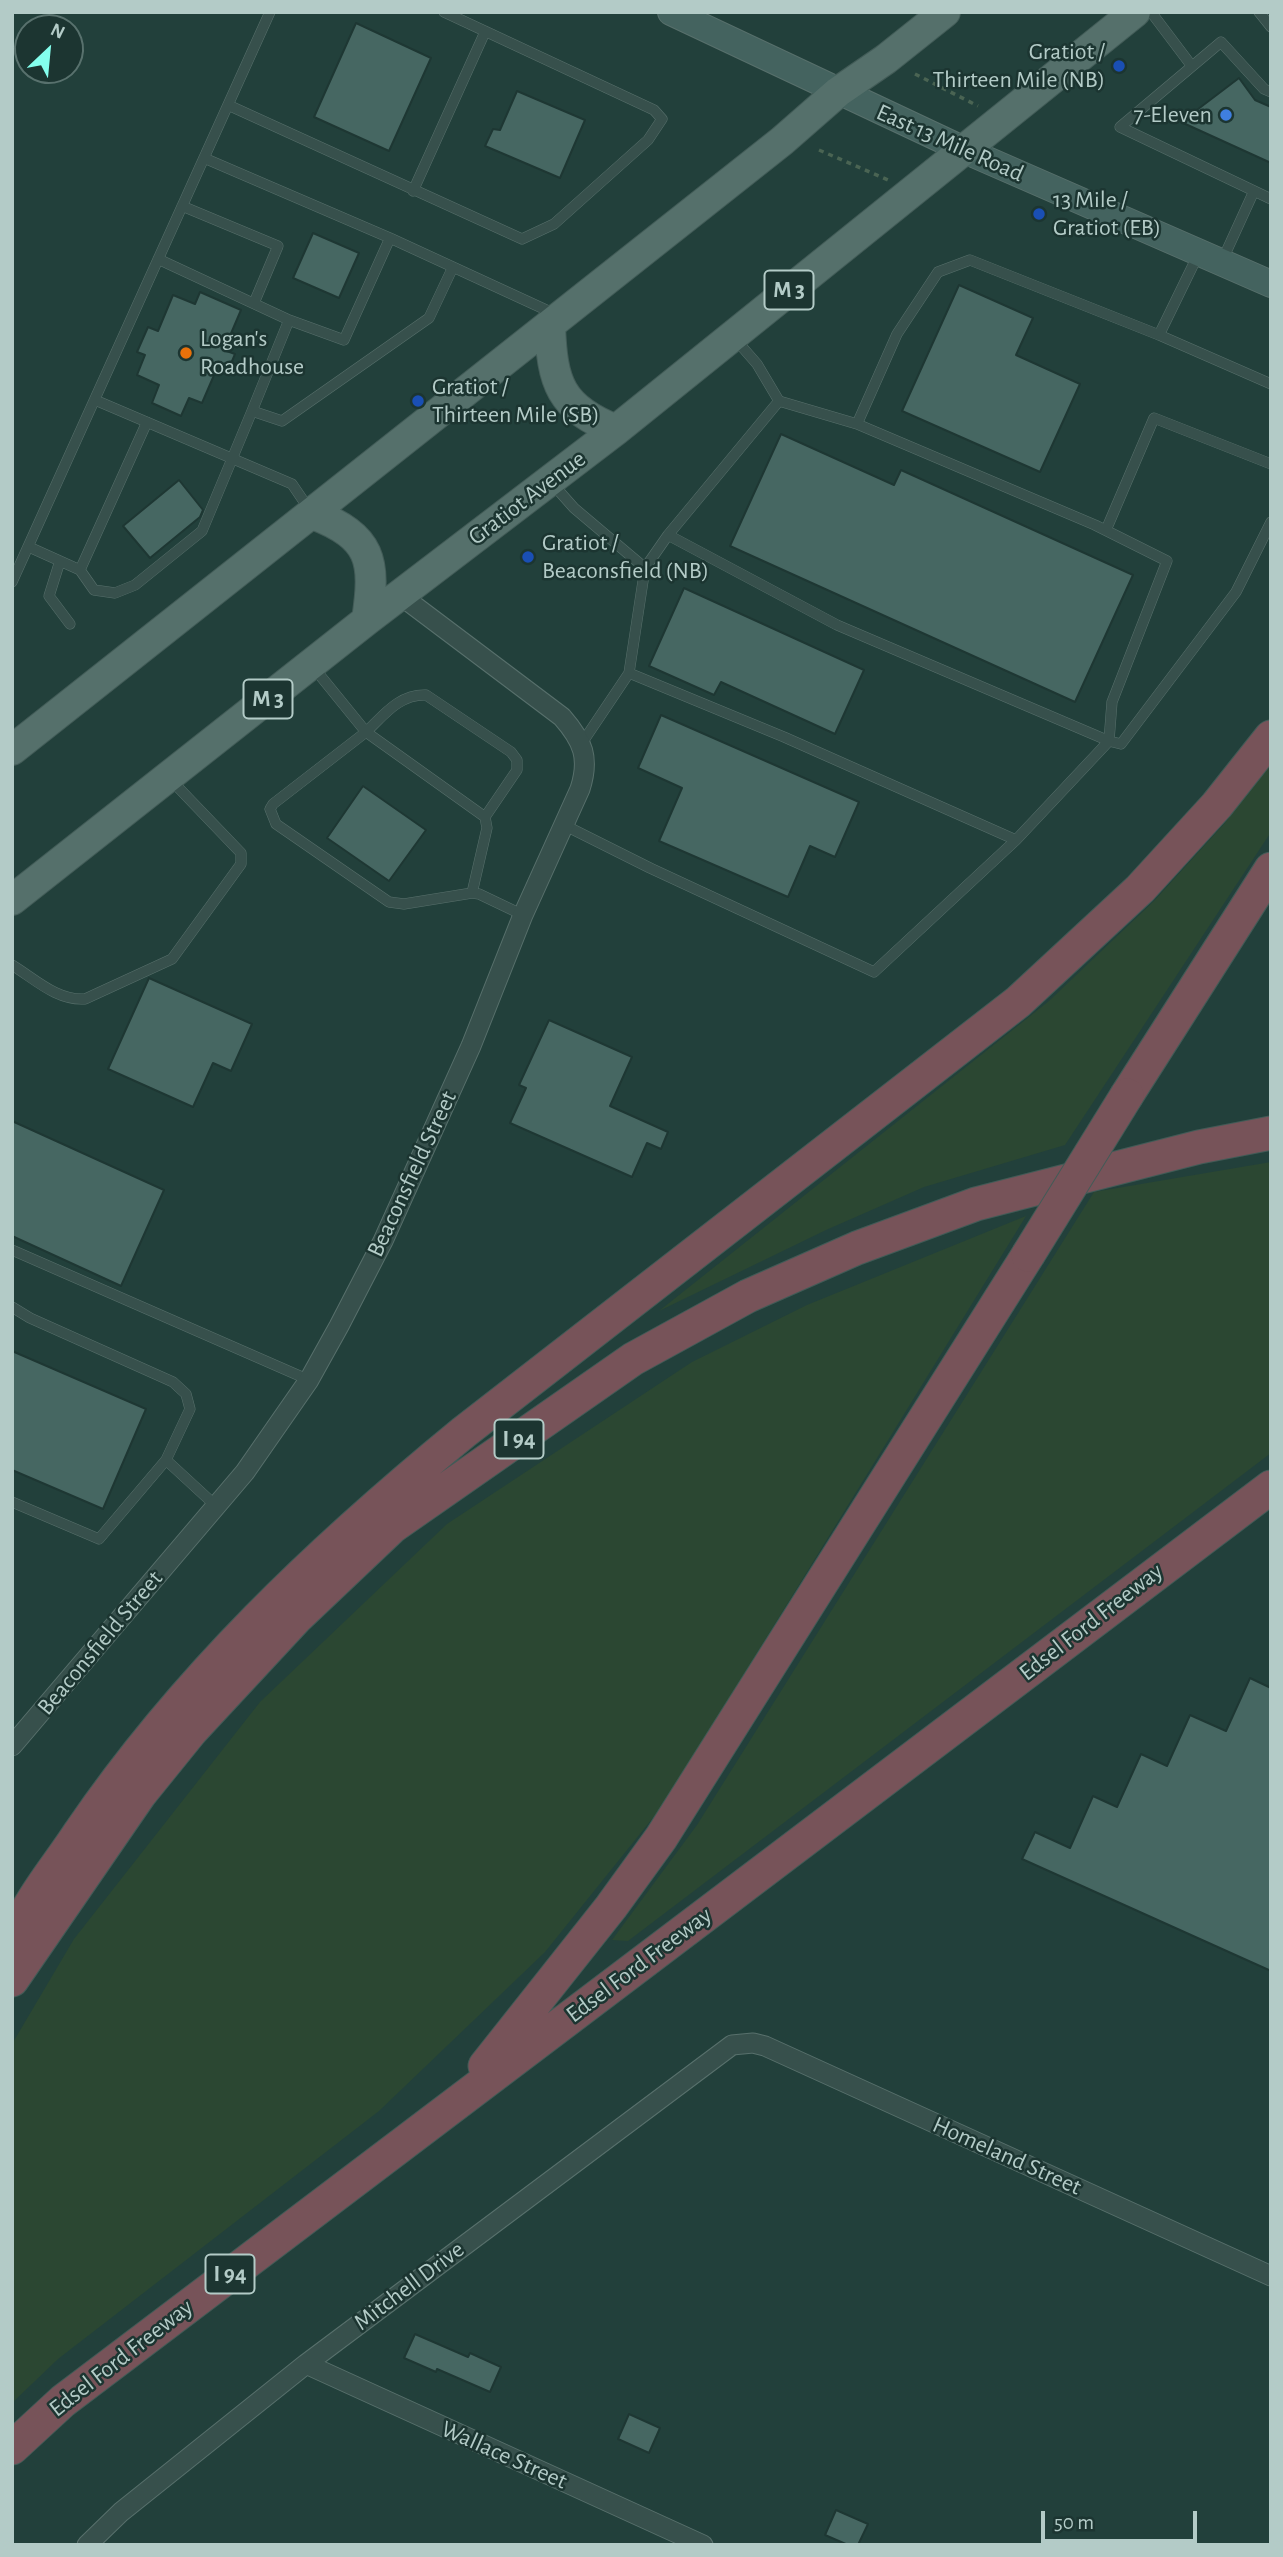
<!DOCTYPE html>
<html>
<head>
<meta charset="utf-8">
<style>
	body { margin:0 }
	#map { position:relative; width:1283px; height:2557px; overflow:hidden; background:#22403b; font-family:"Alegreya Sans",sans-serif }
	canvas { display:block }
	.frame { position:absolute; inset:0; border:14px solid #b3cbc7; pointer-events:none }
	.north { position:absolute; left:14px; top:14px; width:70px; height:70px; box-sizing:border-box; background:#1c3531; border:2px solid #58716d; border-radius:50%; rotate:26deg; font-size:19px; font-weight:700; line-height:28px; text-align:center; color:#b3cbc7 }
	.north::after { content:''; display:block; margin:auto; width:24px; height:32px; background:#84ffed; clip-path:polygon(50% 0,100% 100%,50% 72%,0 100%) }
	.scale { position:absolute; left:1041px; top:2511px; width:156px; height:32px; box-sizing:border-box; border:4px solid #b3cbc7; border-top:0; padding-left:9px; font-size:21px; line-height:24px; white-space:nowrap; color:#b3cbc7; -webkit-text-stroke:5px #1c3531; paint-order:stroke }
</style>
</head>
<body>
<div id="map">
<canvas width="1283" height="2557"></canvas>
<div class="frame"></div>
<div class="north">N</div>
<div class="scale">50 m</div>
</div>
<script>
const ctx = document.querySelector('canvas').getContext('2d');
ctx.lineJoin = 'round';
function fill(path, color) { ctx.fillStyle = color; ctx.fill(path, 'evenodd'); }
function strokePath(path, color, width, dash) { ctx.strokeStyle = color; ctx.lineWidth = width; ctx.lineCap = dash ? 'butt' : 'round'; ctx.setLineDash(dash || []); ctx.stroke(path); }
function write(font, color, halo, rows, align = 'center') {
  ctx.font = font + ' "Alegreya Sans",sans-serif'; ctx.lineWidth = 5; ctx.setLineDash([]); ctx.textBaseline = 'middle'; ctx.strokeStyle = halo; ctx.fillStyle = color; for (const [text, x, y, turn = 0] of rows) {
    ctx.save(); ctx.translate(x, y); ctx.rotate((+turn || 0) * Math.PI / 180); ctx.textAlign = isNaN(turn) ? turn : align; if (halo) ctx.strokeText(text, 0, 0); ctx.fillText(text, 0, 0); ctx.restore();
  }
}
fill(new Path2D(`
	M1271,765V832L1065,1145L924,1187L826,1230L659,1311L1049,1001L1154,901L1224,824Z
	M1271,1162V1453L628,1941L612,1940L697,1825L1094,1192Z
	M1026,1216L664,1804L545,1952L379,2111L58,2359L12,2403V2044L74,1939L260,1702L447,1524L692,1362L807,1305Z`), '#2b4732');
const building = new Path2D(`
	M356,23L431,58L389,151L314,117Z
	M1239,78L1255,100L1271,107V163L1181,122Z
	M517,91L585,120L560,178L485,146L493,129L500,130Z
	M313,233L359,253L339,298L293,278Z
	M959,285L1033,318L1016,355L1080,384L1040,472L902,411Z
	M200,292L241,310L224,350L235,354L228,371L218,366L202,403L189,398L181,416L152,403L159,385L137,375L145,355L137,352L148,327L158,331L173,295L195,304Z
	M781,434L894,485L901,470L1133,575L1075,702L730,546Z
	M179,480L203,510L200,517L150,558L123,526Z
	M684,588L864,670L835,734L721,682L714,695L649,666Z
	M661,715L859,802L835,857L810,846L788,897L659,841L682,788L638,768Z
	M363,786L426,830L389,881L327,838Z
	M149,978L252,1024L231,1071L213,1063L193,1107L108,1069Z
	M549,1020L632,1057L610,1106L668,1132L661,1149L647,1143L632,1177L510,1123L526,1088L519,1085Z
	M12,1121L164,1190L121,1286L12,1236Z
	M12,1351L146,1409L103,1509L12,1470Z
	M1250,1678L1271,1688V1971L1022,1859L1035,1832L1070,1848L1093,1796L1117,1807L1141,1754L1167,1766L1190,1715L1226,1731Z
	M415,2334L468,2357L470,2353L501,2367L490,2392L437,2369L436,2372L404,2358Z
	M629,2414L660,2428L649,2453L618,2439Z
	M836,2510L868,2524L858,2545H848L825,2535Z`);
fill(building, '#466762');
strokePath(building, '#1e3733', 2);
const lane = new Path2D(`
	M1151,12L1191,65
	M1259,12L1271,27
	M1271,92L1264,89L1221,42L1120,127L1271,199
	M228,105L522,239L554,224L648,140L662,119L654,110L444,12
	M204,158L390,238L555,314
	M413,191L485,32
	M182,206L278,246L254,303
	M390,238L344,340L289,320L252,411L282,421L429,318L453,267
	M158,259L289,320
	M1222,261L1254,191
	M1159,335L1271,384
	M95,400L292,484L311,512
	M779,401L857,424L897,334L938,272L970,260L1159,335L1198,255
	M147,422L80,570L94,590L115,593L135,585L202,531L252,411
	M857,424L1095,525L1167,561L1112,702L1109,741L1121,744L1236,592L1271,522
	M551,482L574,508L645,568L629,673L582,743
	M1106,530L1154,418L1271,464
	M668,535L837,625L1109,741L1016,840
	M29,547L80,570
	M60,561L49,596L70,624
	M645,568L668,535L779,401L757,364L736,340
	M12,582L270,12
	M314,668L366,732L273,804L270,809L276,824L389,902L404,904L472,893L479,894L523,915
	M564,825L650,868L874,972L1016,840L784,737L629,673
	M472,893L487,828L485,817L366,732C384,715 399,694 426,695L511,752L517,760V770L485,817
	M12,965C35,979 57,1001 85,999L172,959L241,864V853L171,780
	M12,1250L309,1380
	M12,1307L30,1318L173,1382L186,1394L190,1409L166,1460L99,1539L12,1502
	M166,1460L216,1506`);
const street = new Path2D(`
	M12,1746L245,1472L309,1380L339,1326L383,1241L471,1046L523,915L580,789C590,758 583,741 562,717L400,595
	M306,2364L703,2545
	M87,2545L121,2512L306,2364L732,2045L753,2043L765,2046L1271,2276`);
const secondary = new Path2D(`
	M671,12L962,149L1271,284`);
const primary = new Path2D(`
	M550,325C552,383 560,408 616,430
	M313,514C372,537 376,560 367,620
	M12,750L782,141L838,92L886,59L945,12
	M12,900L367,620L616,430L1135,12`);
const highway = new Path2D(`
	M1127,1095L1271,869
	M12,1946C16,1936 19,1925 24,1916C39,1887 62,1860 80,1832C185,1678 320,1550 464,1432L1018,1002L1140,889L1217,805L1271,737
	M12,1980L140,1794L191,1731L296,1618L392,1527L633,1359L748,1296L857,1248L976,1204L1199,1147L1271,1133
	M485,2066L611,1907L661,1838L1028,1255
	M12,2448L63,2401L1271,1487`);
strokePath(lane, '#58706c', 11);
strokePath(street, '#58706c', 21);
strokePath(secondary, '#58706c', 28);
strokePath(primary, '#435c58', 32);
strokePath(highway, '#425b57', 35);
strokePath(new Path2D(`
	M915,74L978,106
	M819,150L888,180`), '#4a6453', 3.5, [5, 5]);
strokePath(lane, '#37504c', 10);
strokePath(street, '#37504c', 19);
strokePath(secondary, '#44635f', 26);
strokePath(primary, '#55706b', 30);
strokePath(highway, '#775359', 33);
const highwayBridge = new Path2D(`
	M1028,1255L1127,1095`);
strokePath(highwayBridge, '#425b57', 35, []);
strokePath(highwayBridge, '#775359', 33);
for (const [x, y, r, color] of [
	[1119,66,7,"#1a4fb4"],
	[1226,115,7,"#3f7fe0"],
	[1039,214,7,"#1a4fb4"],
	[186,353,7,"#e8710a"],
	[418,401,7,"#1a4fb4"],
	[528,557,7,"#1a4fb4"]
]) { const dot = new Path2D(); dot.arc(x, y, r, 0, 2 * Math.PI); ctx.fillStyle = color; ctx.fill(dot); strokePath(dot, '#1c3531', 2.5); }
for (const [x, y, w] of [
	[789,290,49],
	[268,699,49],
	[519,1439,49],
	[230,2274,49]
]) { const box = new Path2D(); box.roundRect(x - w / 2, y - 19.5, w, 39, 5); ctx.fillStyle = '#1c3531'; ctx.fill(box); strokePath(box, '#b3cbc7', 2); }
write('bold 23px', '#b3cbc7', null, [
	["M 3",789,290],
	["M 3",268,699],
	["I 94",519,1439],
	["I 94",230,2274]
]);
write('24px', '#b3cbc7', '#1c3531', [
	["Gratiot /",1105,52,"right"],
	["Thirteen Mile (NB)",1105,80,"right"],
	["7-Eleven",1212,115,"right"],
	["13 Mile /",1053,200],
	["Gratiot (EB)",1053,228],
	["Logan's",200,339],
	["Roadhouse",200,367],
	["Gratiot /",432,387],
	["Thirteen Mile (SB)",432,415],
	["Gratiot /",542,543],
	["Beaconsfield (NB)",542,571]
], 'left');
write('24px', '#b3cbc7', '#1c3531', [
	["East 13 Mile Road",950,143,24],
	["Gratiot Avenue",527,498,-37],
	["Beaconsfield Street",412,1174,-65],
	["Edsel Ford Freeway",1091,1622,-38],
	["Beaconsfield Street",100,1643,-50],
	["Edsel Ford Freeway",639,1965,-37],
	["Homeland Street",1007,2156,24],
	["Mitchell Drive",409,2286,-37],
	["Edsel Ford Freeway",121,2358,-38],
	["Wallace Street",504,2455,24]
]);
</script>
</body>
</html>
